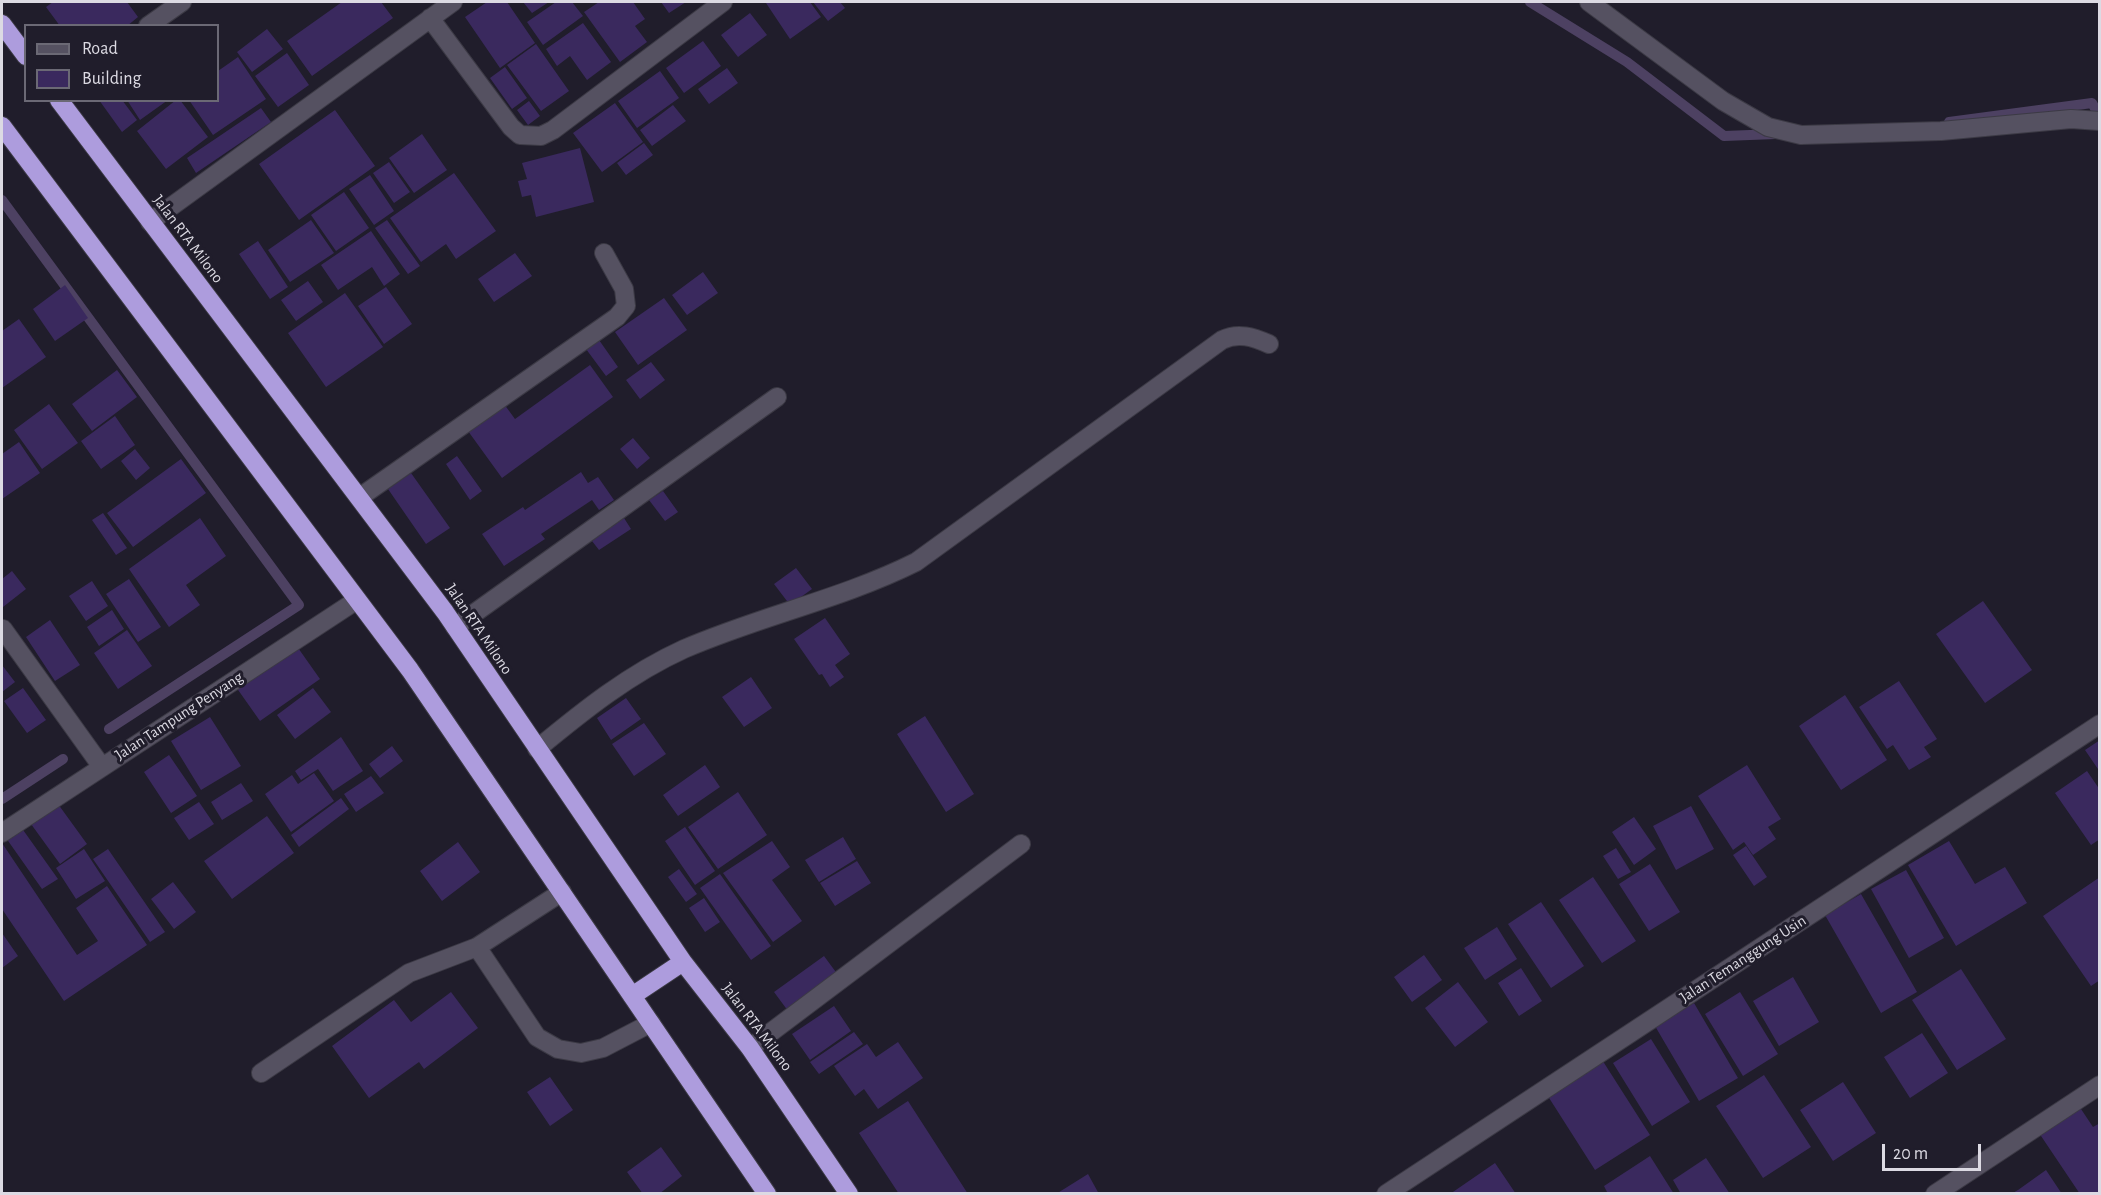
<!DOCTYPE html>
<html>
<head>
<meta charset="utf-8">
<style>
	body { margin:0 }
	#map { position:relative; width:2101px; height:1195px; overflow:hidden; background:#201d2b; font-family:"Alegreya Sans",sans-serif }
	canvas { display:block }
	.frame { position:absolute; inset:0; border:3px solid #dcdae3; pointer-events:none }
	.legend { position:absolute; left:24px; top:24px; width:195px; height:78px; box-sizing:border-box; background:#201d2b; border:2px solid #6b6975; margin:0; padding:8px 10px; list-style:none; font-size:18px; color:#dcdae3 }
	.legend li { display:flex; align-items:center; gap:12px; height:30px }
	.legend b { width:30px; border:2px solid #6b6975 }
	.scale { position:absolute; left:1882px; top:1144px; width:99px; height:27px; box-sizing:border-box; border:3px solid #dcdae3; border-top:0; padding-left:8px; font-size:18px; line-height:21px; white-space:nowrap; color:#dcdae3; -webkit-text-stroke:4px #201d2b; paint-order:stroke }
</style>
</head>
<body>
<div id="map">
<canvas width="2101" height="1195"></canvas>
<div class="frame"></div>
<ul class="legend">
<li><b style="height:8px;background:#555161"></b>Road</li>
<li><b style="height:16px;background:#3a295e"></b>Building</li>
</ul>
<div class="scale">20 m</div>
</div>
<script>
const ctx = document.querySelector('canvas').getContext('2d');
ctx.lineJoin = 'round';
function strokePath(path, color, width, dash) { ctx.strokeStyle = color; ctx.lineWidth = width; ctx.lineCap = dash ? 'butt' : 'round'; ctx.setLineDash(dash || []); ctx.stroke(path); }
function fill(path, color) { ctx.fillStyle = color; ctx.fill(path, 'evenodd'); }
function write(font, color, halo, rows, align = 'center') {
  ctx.font = font + ' "Alegreya Sans",sans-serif'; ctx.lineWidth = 6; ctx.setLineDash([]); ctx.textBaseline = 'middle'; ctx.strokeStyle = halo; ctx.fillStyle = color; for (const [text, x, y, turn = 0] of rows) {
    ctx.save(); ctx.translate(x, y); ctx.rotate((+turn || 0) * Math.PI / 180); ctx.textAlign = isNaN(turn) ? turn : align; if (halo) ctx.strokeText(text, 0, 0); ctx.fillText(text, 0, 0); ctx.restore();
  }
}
strokePath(new Path2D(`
	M1530,2L1627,62L1724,136L1776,134
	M1949,122L2092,103L2100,117
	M2,200L299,605L109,729
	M2,799L63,759`), '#4d4162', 10);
fill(new Path2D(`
	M53,2H127L138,17L127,26H60L46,7Z
	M342,2H381L393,18L312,76L287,41Z
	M487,2H507L535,43L500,68L465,17Z
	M523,2H549L532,13Z
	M556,2H572L583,16L543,45L527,22Z
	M599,2H633L645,19L635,26L647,42L620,62L584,12Z
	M661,2H686L669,13Z
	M768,2H810L821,17L790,39L766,3Z
	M813,2H840L845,8L828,21Z
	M750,13L767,35L738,57L721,35Z
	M583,23L611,62L587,80L570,56L557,66L546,49Z
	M267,29L283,49L252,72L237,52Z
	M703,41L721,66L684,93L666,68Z
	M536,44L569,91L541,111L507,65Z
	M287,53L309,85L278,107L255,76Z
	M238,57L266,99L213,135L189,100H218V71Z
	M505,67L527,98L512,109L490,78Z
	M727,68L738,83L709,104L698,89Z
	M660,71L679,98L637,128L618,101Z
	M99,100H122L137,120L122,132Z
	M127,100H168L140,120Z
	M176,100H180L208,137L166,169L137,131Z
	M529,101L540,116L528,125L517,110Z
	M615,103L643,142L602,172L573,133Z
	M673,105L686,121L652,146L640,130Z
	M261,108L271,122L196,173L187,158Z
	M335,110L375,166L299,220L259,164Z
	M422,134L447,170L414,193L389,158Z
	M644,143L653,155L626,175L617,163Z
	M580,148L594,202L536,217L531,195L522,197L518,181L527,179L522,163Z
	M389,162L410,192L394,203L373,173Z
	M454,173L496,231L456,259L446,244L421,262L390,218Z
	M370,175L394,211L374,225L349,189Z
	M344,192L369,228L336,251L311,215Z
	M311,220L334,253L290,282L268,250Z
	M387,220L420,266L408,274L375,228Z
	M371,231L400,274L384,286L372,267L338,290L321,265Z
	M258,241L288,287L270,299L239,254Z
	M515,253L532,276L494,302L478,279Z
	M703,272L718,293L687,315L672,295Z
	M308,281L323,302L296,321L281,300Z
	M65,285L88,318L55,341L33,309Z
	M386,287L412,324L384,344L358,306Z
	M345,293L383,347L326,387L288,333Z
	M664,298L687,330L638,365L615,332Z
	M19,319L46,357L2,388V331Z
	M599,340L618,367L606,376L586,349Z
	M651,362L665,380L640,399L626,380Z
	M590,365L613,397L502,478L468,431L504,404L515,419Z
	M117,370L137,397L92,431L72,404Z
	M49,404L78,443L42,469L14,430Z
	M115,416L135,445L101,469L81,441Z
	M633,438L650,458L637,469L620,449Z
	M19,442L40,473L2,499V454Z
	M135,449L150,468L136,480L121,461Z
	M457,456L482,491L470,500L446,464Z
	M181,459L206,493L133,547L107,513Z
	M581,472L588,483L598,477L614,500L599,510L592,500L541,534L545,539L504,566L482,534L523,507L525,510Z
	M411,473L450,528L426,544L388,489Z
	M663,491L678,512L665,521L649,500Z
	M103,513L127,548L116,555L92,520Z
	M200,518L226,556L186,585L200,605L169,627L129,569Z
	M624,518L631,529L599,550L592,541Z
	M796,568L812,589L790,605L774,584Z
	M12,571L26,589L3,607L2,579Z
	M129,579L161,627L138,642L106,594Z
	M92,581L108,606L86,621L69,596Z
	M1983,601L2032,670L1985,703L1936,634Z
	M112,610L124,629L99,646L87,627Z
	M825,618L850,654L835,665L844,677L830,687L822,674L819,675L794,639Z
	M50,620L80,665L55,681L26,637Z
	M127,630L152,666L118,689L94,653Z
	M296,645L320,679L260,721L236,687Z
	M2,665L15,682L2,692Z
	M751,677L772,708L744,727L722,697Z
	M1899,681L1937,739L1924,747L1931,757L1909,770L1893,745L1887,749L1859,707Z
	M23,688L46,720L27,733L4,701Z
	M313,688L331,712L295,739L277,715Z
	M1845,695L1887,760L1841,790L1799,726Z
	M626,698L641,719L611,740L597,718Z
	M925,716L974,794L946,812L897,734Z
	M210,717L241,766L201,790L171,741Z
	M644,723L666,754L634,776L612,744Z
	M341,737L363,771L333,791L318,769L301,780L295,771Z
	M2100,740V772L2085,750Z
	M392,746L403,761L380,778L369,764Z
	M169,755L197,796L171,813L144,772Z
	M705,765L720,787L678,816L663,795Z
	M1747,765L1781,819L1768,827L1776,839L1753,855L1744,842L1733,850L1698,796Z
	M2087,771L2100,790V839L2091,845L2055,793Z
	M314,773L334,801L291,832L265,794L292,775L298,784Z
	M371,776L384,793L356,812L344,794Z
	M241,783L253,801L222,820L211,802Z
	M738,792L767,835L718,869L688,827Z
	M341,798L349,809L299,847L291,835Z
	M199,802L214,824L189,840L174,818Z
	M58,804L87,844L60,864L31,824Z
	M1691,806L1714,849L1676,870L1653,826Z
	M267,816L294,853L232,899L204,861Z
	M1634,817L1656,849L1634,865L1612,832Z
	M21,827L58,879L42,889L6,838Z
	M685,827L715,871L695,885L665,841Z
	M843,837L856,859L819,882L805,860Z
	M772,841L790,867L772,880L802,921L773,942L723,873Z
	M1949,841L1975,884L2005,867L2027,903L1956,946L1908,865Z
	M458,842L480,872L442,901L420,871Z
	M2,843L77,955L98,941L76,908L107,886L147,945L64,1001L2,909Z
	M1746,846L1767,877L1754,886L1733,855Z
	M1616,848L1631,872L1618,879L1603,856Z
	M84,849L105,881L76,899L56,868Z
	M108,849L165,932L150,942L93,859Z
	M857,861L871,883L835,906L820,883Z
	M1650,864L1680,912L1649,931L1619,884Z
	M679,869L697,894L686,902L668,877Z
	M1906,870L1944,938L1909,958L1871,889Z
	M720,874L771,946L751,960L700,888Z
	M1593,877L1636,941L1602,963L1559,900Z
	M2100,877V980L2091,986L2043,916Z
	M173,882L196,912L174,929L151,899Z
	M1861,894L1917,992L1881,1013L1825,915Z
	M704,898L720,922L705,932L689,908Z
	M1541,902L1584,966L1551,988L1508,924Z
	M1497,927L1517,959L1485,980L1464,948Z
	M2,933L18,956L2,968Z
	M1424,955L1442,980L1412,1002L1394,977Z
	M824,956L841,979L791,1015L774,992Z
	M1521,968L1542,1001L1519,1016L1498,983Z
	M1961,969L2006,1039L1957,1070L1912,1000Z
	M1793,977L1819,1022L1779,1046L1753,1001Z
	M1458,982L1488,1022L1455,1047L1425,1008Z
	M451,992L478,1028L424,1069L419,1062L369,1098L332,1046L394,1000L411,1022Z
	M1740,992L1778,1054L1743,1076L1705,1014Z
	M1694,1003L1738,1078L1699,1101L1655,1026Z
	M834,1006L851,1031L810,1060L792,1034Z
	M854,1032L863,1044L819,1074L810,1062Z
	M1922,1033L1948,1073L1910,1098L1884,1057Z
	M1651,1039L1690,1102L1652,1126L1613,1063Z
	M898,1042L923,1078L878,1109L864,1089L855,1096L834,1066L867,1044L876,1057Z
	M1599,1055L1650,1135L1595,1170L1544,1090Z
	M1764,1075L1811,1147L1763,1178L1716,1106Z
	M550,1077L573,1110L550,1126L527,1092Z
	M1843,1082L1876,1133L1833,1161L1800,1110Z
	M908,1101L968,1194H899L859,1133Z
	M2079,1106L2093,1127L2100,1123V1194H2080L2039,1133Z
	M661,1147L682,1176L659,1194H643L627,1172Z
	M1650,1156L1674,1194H1608L1604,1186Z
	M1706,1158L1730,1194H1681L1673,1180Z
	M1495,1163L1516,1194H1450Z
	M2046,1170L2062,1194H2011L2018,1190Z
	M1088,1174L1099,1194H1056Z`), '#3a295e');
const minor = new Path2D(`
	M1589,2L1723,101L1768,127L1801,135L1941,131L2071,119L2100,121
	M430,18L511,127L520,135L541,136L553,130L723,2
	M148,26L182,2
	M150,222L453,2
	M360,497L617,317L626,306L624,289L604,253
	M455,627L777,397
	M3,629L102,767
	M537,749C583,711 629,674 684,649C760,616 842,599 916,562L1222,340C1238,332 1253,337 1269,344
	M2,833L357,600
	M477,947L537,1037L558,1049L581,1053L603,1048L651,1023
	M750,1048L1021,844
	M261,1073L409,973L477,947L562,892
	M1386,1194L2100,724
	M1935,1194L2100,1085`);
const highway = new Path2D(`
	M2,24L26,56
	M59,100L445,612L683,962L750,1048L849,1194
	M2,126L410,670L767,1194
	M632,996L683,962`);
strokePath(minor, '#3c3a45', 20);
strokePath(highway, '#3c3a45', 20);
strokePath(minor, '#555161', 18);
strokePath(highway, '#ad9cdd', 18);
write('16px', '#dcdae3', '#201d2b', [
	["Jalan RTA Milono",188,239,53],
	["Jalan RTA Milono",479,629,56],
	["Jalan Tampung Penyang",179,716,-33],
	["Jalan Temanggung Usin",1743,959,-33],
	["Jalan RTA Milono",757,1027,53]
]);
</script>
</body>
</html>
